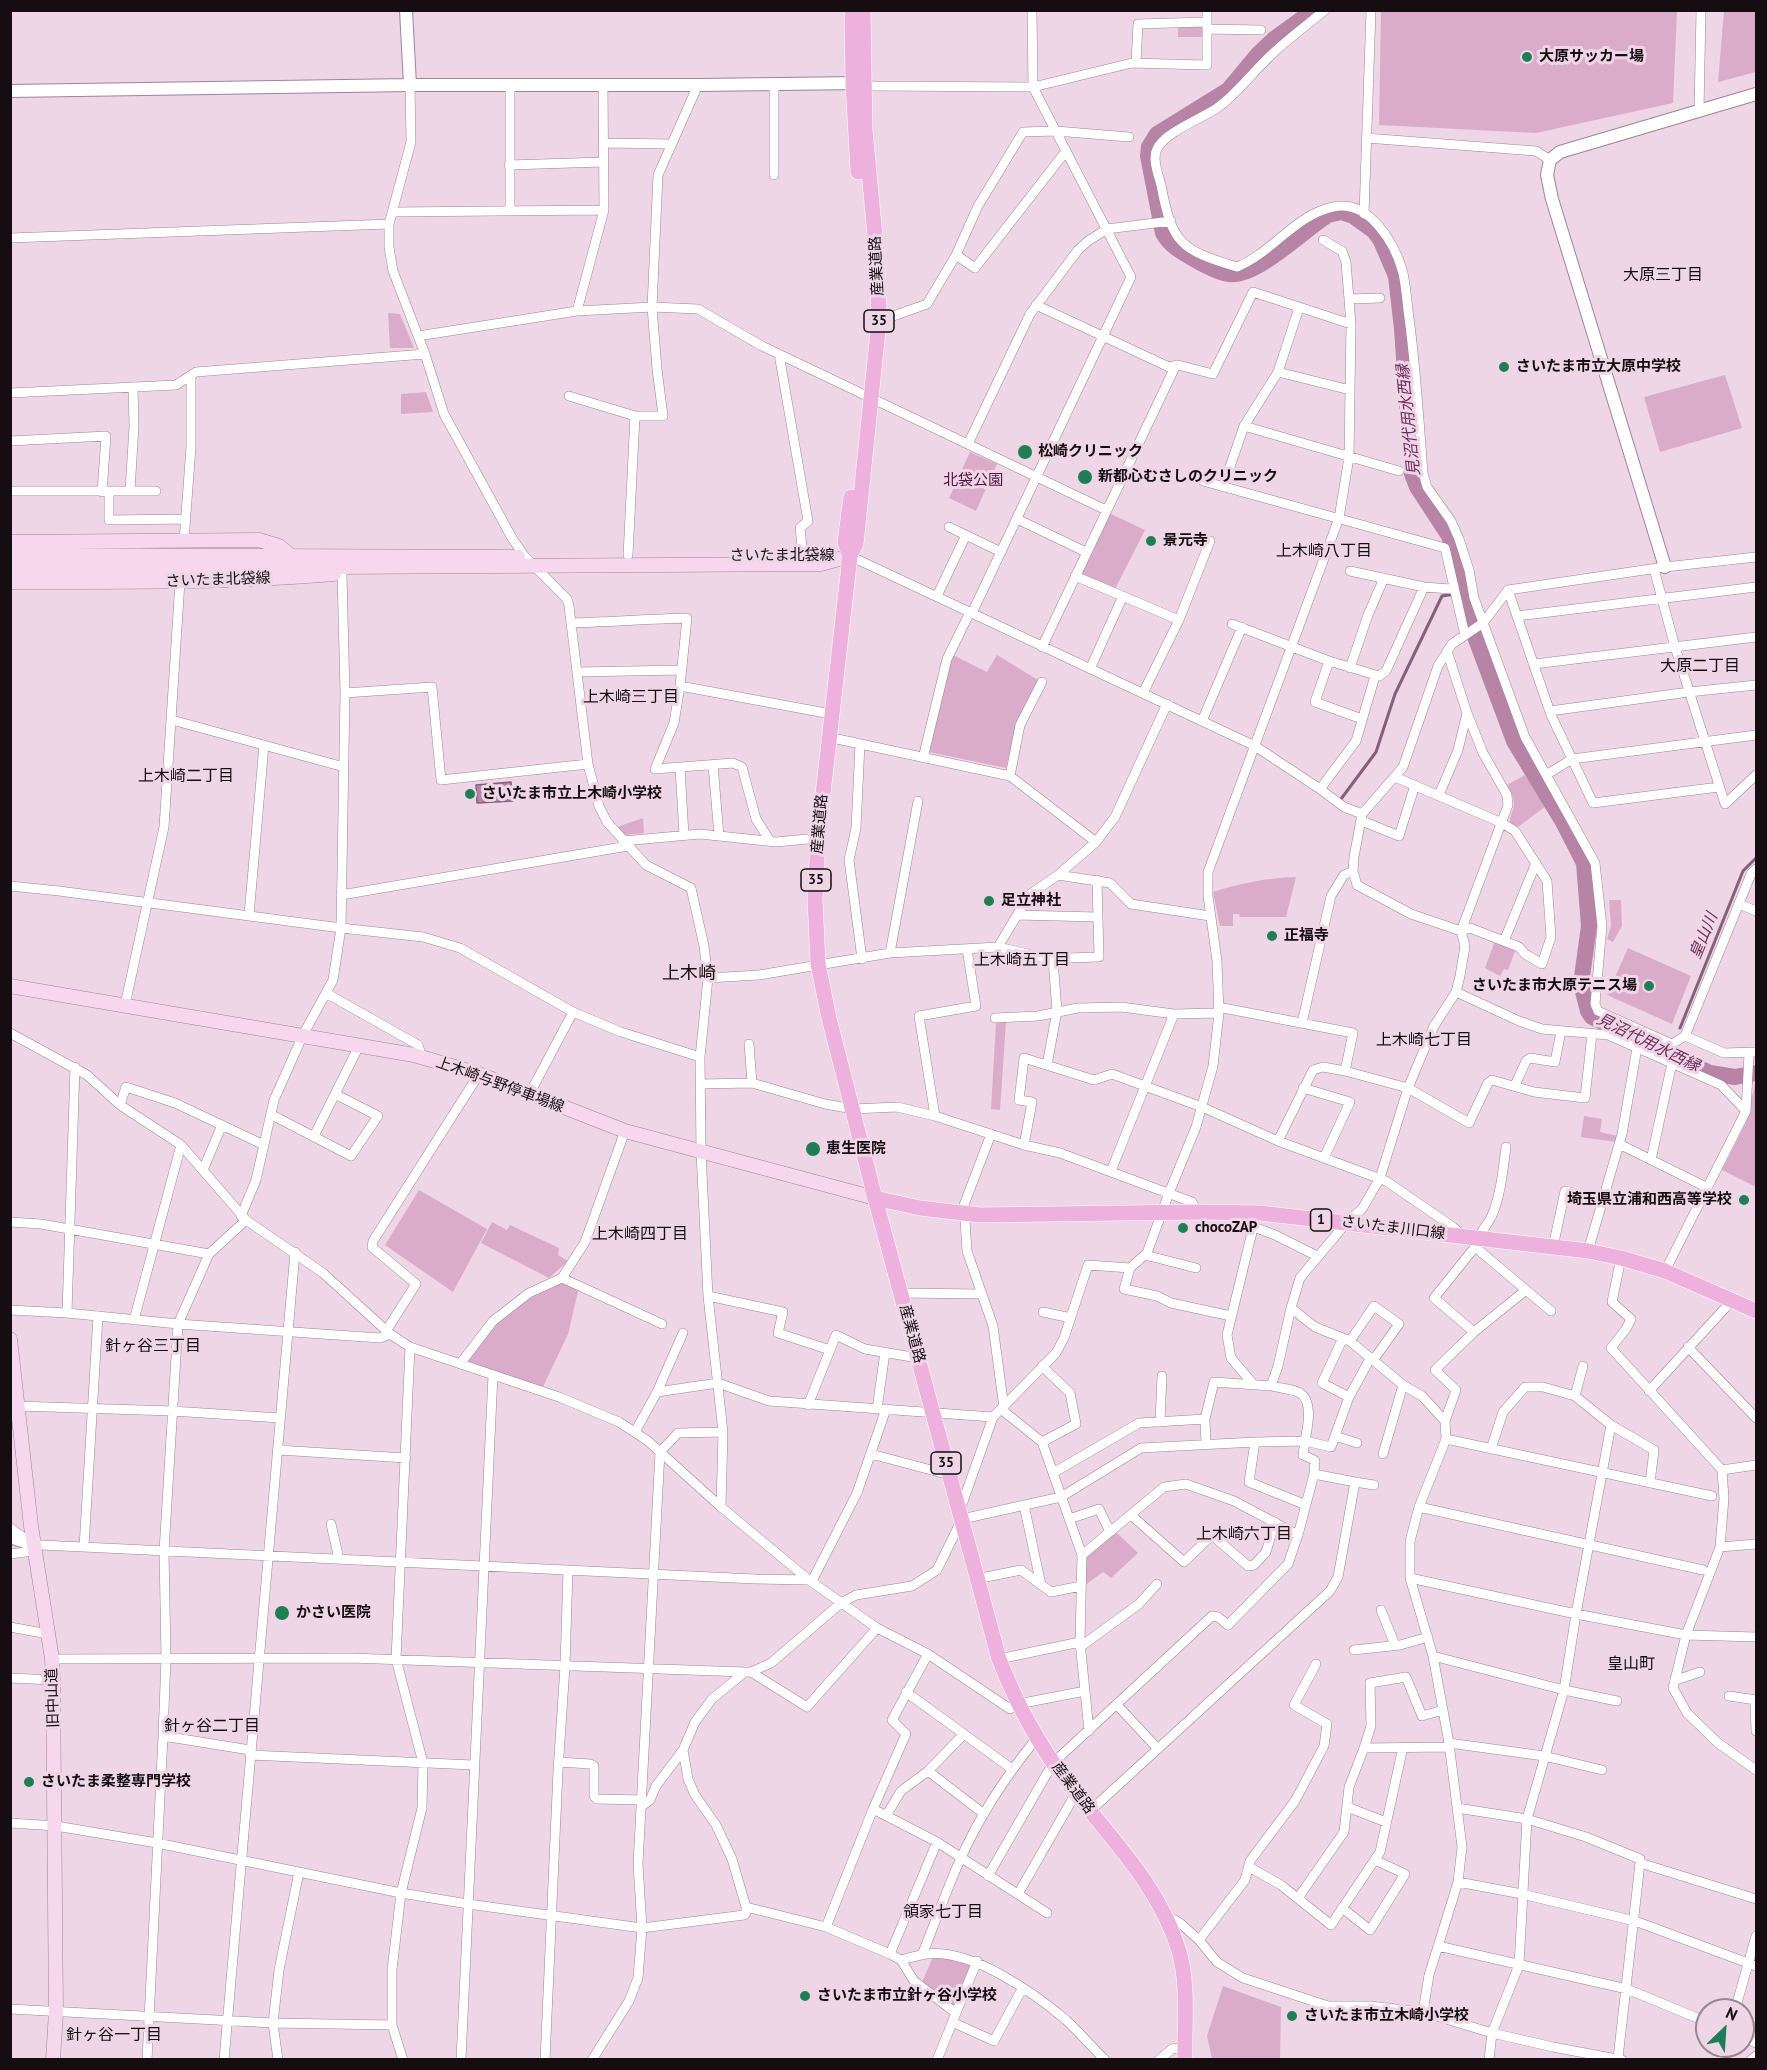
<!DOCTYPE html>
<html>
<head>
<meta charset="utf-8">
<style>
	body { margin:0 }
	#map { position:relative; width:1767px; height:2070px; overflow:hidden; background:#efd6e6; font-family:"PT Sans",sans-serif }
	canvas { display:block }
	.frame { position:absolute; inset:0; border:12px solid #150d12; pointer-events:none }
	.north { position:absolute; left:1695px; top:1998px; width:60px; height:60px; box-sizing:border-box; background:#efd6e6; border:2px solid #988691; border-radius:50%; rotate:25deg; font-size:16px; font-weight:700; line-height:24px; text-align:center; color:#150d12 }
	.north::after { content:''; display:block; margin:auto; width:21px; height:27px; background:#207e55; clip-path:polygon(50% 0,100% 100%,50% 72%,0 100%) }
</style>
</head>
<body>
<div id="map">
<canvas width="1767" height="2070"></canvas>
<div class="frame"></div>
<div class="north">N</div>
</div>
<script>
const ctx = document.querySelector('canvas').getContext('2d');
ctx.lineJoin = 'round';
function fill(path, color) { ctx.fillStyle = color; ctx.fill(path, 'evenodd'); }
function strokePath(path, color, width, dash) { ctx.strokeStyle = color; ctx.lineWidth = width; ctx.lineCap = dash ? 'butt' : 'round'; ctx.setLineDash(dash || []); ctx.stroke(path); }
function write(font, color, halo, rows, align = 'center') {
  ctx.font = font + ' "PT Sans","Noto Sans JP",sans-serif'; ctx.lineWidth = 6; ctx.setLineDash([]); ctx.textBaseline = 'middle'; ctx.strokeStyle = halo; ctx.fillStyle = color; for (const [text, x, y, turn = 0] of rows) {
    ctx.save(); ctx.translate(x, y); ctx.rotate((+turn || 0) * Math.PI / 180); ctx.textAlign = isNaN(turn) ? turn : align; if (halo) ctx.strokeText(text, 0, 0); ctx.fillText(text, 0, 0); ctx.restore();
  }
}
fill(new Path2D(`
	M1381,10L1677,11L1673,103L1536,133L1379,125Z
	M1724,11H1756V72L1718,82Z
	M1178,27H1204V37H1178Z
	M388,313L400,314L414,348H390Z
	M1725,375L1742,428L1660,452L1644,397Z
	M426,392L433,412L401,414V394Z
	M970,452L997,464L976,511L949,498Z
	M1109,513L1145,530L1115,589L1081,576L1080,572Z
	M951,654L987,672L997,655L1038,680L1017,722L1006,768L929,752Z
	M1525,775L1546,806L1518,827L1510,823C1509,816 1514,811 1514,804C1514,797 1510,790 1507,785Z
	M643,818L644,833L623,835L617,827Z
	M1296,877L1286,917H1240L1239,914H1233V926H1220L1213,892C1241,883 1267,878 1296,877Z
	M1609,900H1621L1622,926L1613,942L1607,939L1611,926Z
	M1495,941L1514,948L1515,951L1508,970L1504,969L1500,976L1485,968Z
	M1628,948L1691,976L1672,1024L1607,995Z
	M996,1022H1006L1000,1110L991,1109Z
	M1756,1079V1187L1722,1170L1746,1123Z
	M1584,1116L1602,1119L1600,1132L1617,1136L1616,1142L1581,1137Z
	M419,1190L487,1229L453,1292L385,1245Z
	M492,1222L507,1230L510,1225L559,1248L558,1255L568,1261L549,1278L481,1243Z
	M562,1278L579,1287L568,1334L541,1391L460,1364L493,1321L529,1293Z
	M1116,1532L1138,1553L1111,1578L1103,1572L1084,1586L1086,1558Z
	M933,1957L970,1962L972,1967L955,2006L922,1982Z
	M1223,1986L1281,2007L1280,2059H1212L1207,2036Z`), '#daacca');
const water = new Path2D(`
	M511,782L513,801L477,803L476,785Z`);
fill(water, '#b784a6');
strokePath(water, '#86607a', 1.5);
strokePath(new Path2D(`
	M1341,799L1376,752L1395,694L1442,596L1462,593
	M1680,1028L1743,871L1756,858`), '#86607a', 3);
strokePath(new Path2D(`
	M1314,10L1274,39L1258,54L1228,90L1157,134L1149,147L1148,156L1163,233C1171,248 1186,254 1199,262C1209,267 1219,273 1229,274C1256,278 1304,230 1328,215L1341,212L1353,216L1374,231L1381,241L1396,276L1402,329L1412,474L1417,487L1449,536L1456,558L1468,618L1514,741L1563,822L1584,863L1589,926L1581,984L1588,1011L1592,1017L1710,1073L1735,1077L1756,1073`), '#b784a6', 16);
const minor = new Path2D(`
	M1325,10C1306,26 1286,40 1269,57C1251,74 1237,94 1217,108C1201,119 1165,132 1157,149C1152,159 1158,174 1161,185C1172,243 1180,250 1237,267C1272,253 1295,215 1333,207C1369,199 1395,243 1403,273C1406,287 1407,303 1409,318C1416,369 1419,421 1423,473L1427,487L1451,521L1459,539L1469,570L1474,598L1525,737L1595,863L1602,926L1595,1004L1598,1011L1672,1044L1685,1036
	M1207,29L1261,30
	M1136,63L1138,24L1207,22
	M864,83L873,86L1033,87L1132,63L1205,65H1207V10
	M510,84V210
	M774,84V175
	M410,85L411,142L389,224V247L393,271L425,354L444,414L512,538L525,557L567,599L569,606L588,764L599,806L607,822L646,865L691,888L704,946L708,978L700,1057L701,1152L708,1296L723,1432L721,1507
	M1699,111L1701,10
	M1366,138L1536,151L1550,160
	M604,143L672,144
	M509,165L604,162
	M393,212L604,210
	M1364,214L1371,10
	M10,238L389,224
	M956,255L975,268L1066,151
	M1350,299L1380,298
	M1036,305L1169,367L1178,365L1213,374L1253,292L1351,324
	M577,311L604,210L603,85
	M879,321L927,304L956,255L978,206L1023,132L1056,131L1129,137
	M418,336L577,311L652,307L698,309L762,346L1106,510
	M779,354L808,521L800,528L803,556
	M1278,372L1350,390
	M10,393L176,385L196,372L425,354
	M569,396L635,416H663L657,369L652,307L658,175L698,85
	M1244,426L1399,471
	M10,441L106,436L102,492
	M968,444L1030,314L1078,250L1088,241L1107,229L1171,221
	M1203,481L1445,548L1465,635
	M1223,487L1244,426L1278,372L1299,308
	M10,491H156
	M109,491V520L186,519
	M130,491L134,426L133,387
	M1017,519L1086,552
	M949,527L1001,552
	M184,541L191,447V377
	M628,555L635,416
	M850,556L1255,746L1320,789L1344,807L1362,814
	M1654,569L1675,647L1725,804L1756,775
	M1350,571L1424,587L1450,589L1454,586
	M1075,576L1179,620L1143,693
	M1508,590L1551,715L1593,803L1719,787
	M937,596L966,535
	M972,613L1131,277L1033,87L1032,10
	M1517,616L1756,587
	M1179,620L1210,541
	M572,623C610,622 648,619 687,618L680,686L831,714
	M1232,624L1329,661L1379,676L1386,671L1424,587
	M1042,647L1175,367
	M1329,661L1315,702L1362,719
	M1534,664L1756,637
	M1350,668L1368,615L1384,578
	M1090,669L1123,596
	M578,672L681,670
	M680,686L674,723L655,769L733,763L742,767L756,819L770,841
	M345,693L432,687L441,780L588,764
	M1550,711L1689,692L1756,685
	M172,720L344,767
	M1202,721L1242,627
	M828,737L1010,776L1096,842
	M860,744L856,828L849,860L862,959
	M923,758L947,659L970,612
	M713,765L719,836
	M680,768L684,835
	M1546,775L1572,759L1756,735
	M1010,776L1020,725L1042,682
	M1395,777L1502,823L1515,831L1547,881L1551,937L1542,964L1525,954L1519,947L1470,928L1461,931L1508,805L1507,795L1483,753L1467,713L1447,651
	M1320,789L1356,741L1375,676
	M1439,795L1458,750L1467,713
	M1362,821L1399,836L1415,785
	M623,841L700,834L776,842L818,838
	M1756,869L1751,874L1685,1036L1724,1053L1756,1052
	M1058,875L1096,842L1115,817L1167,704
	M10,886L59,891L341,928L423,937L460,948L573,1012L621,1032L700,1057
	M341,895L628,846
	M1739,904L1756,911
	M249,915L264,745
	M1017,915L1097,917
	M1504,941L1536,863
	M998,947L1029,895L1058,875L1110,883L1131,904L1210,916
	M890,953L918,801
	M708,978L759,975L890,953L998,947L1053,960L1068,958L1099,957L1097,880
	M1456,992L1519,1021L1542,1029L1608,1035L1721,1085L1746,1111
	M326,993L418,1045L422,1057
	M125,1005L164,827L180,582
	M1218,1007L1353,1033L1345,1071
	M995,1018L1038,1016L1078,1008L1121,1007L1174,1014L1219,1013
	M1302,1023L1331,896L1344,875L1353,871
	M10,1033L87,1075L120,1105L181,1145L246,1220L323,1273L390,1334L410,1347L559,1397L619,1422L648,1441L721,1507L809,1580L877,1628L928,1654L1010,1709L1018,1704L1085,1691
	M749,1044L752,1083L825,1104L853,1109L897,1107L935,1116L1024,1145L1060,1153L1192,1202L1197,1212
	M1047,1065L1057,1011L1053,960
	M701,1084L752,1083
	M1515,1085L1526,1061L1530,1058L1555,1062L1561,1031
	M1303,1088L1350,1102L1324,1158
	M530,1093L573,1012
	M120,1105L126,1087L175,1103L264,1145
	M272,1115L351,1156L378,1116L335,1094
	M935,1116L919,1016L976,1006L967,949
	M991,1134L964,1205L967,1251L993,1326L1004,1408
	M314,1136L359,1046
	M1278,1141L1313,1070L1323,1067L1345,1071L1408,1088L1469,1123L1488,1083L1492,1080L1534,1092L1585,1098L1592,1034
	M1619,1144L1708,1188
	M1024,1145L1032,1102L1019,1100L1024,1058L1094,1080L1112,1074L1202,1107L1278,1141L1386,1181L1453,1227L1462,1235
	M1651,1160L1672,1063
	M203,1170L222,1125
	M1111,1171L1174,1014
	M1235,1212L1237,1218L1241,1222L1275,1235L1317,1256
	M241,1216L256,1180L274,1100L303,1035L333,980L341,928L345,693L342,574
	M10,1222L41,1224L209,1254
	M1253,1228L1227,1335L1231,1358L1254,1385
	M1475,1247L1551,1311
	M1553,1247L1565,1191L1604,1200
	M1588,1251L1622,1134L1637,1048
	M1145,1255L1196,1268
	M1621,1258L1612,1302L1631,1319L1626,1329L1611,1348L1722,1470L1724,1498L1720,1547
	M1130,1268L1124,1289L1157,1296L1171,1303L1231,1316
	M1665,1271L1746,1111L1749,1054
	M562,1278L662,1324
	M901,1293L981,1294
	M708,1296L783,1312L778,1333L830,1350
	M1291,1308L1278,1366L1271,1386C1279,1388 1293,1389 1300,1393C1314,1402 1307,1429 1305,1441L1331,1447L1349,1397L1371,1357
	M10,1310L67,1313L178,1324L380,1338L390,1334
	M1043,1312L1071,1318
	M67,1313L75,1067
	M134,1320L181,1145
	M386,1331L416,1284L372,1247L373,1241L479,1074
	M1474,1332L1434,1298L1475,1247C1478,1233 1488,1226 1493,1213C1501,1193 1503,1169 1506,1147
	M1343,1338L1322,1383L1349,1397
	M1350,1341L1374,1306L1399,1324L1374,1359
	M1688,1347L1756,1418
	M460,1364L493,1321L529,1293L562,1278L585,1242L625,1131
	M1649,1391L1726,1307L1730,1299
	M657,1392L683,1333
	M1575,1396L1583,1366
	M808,1405L836,1335L865,1349L918,1358
	M17,1406L172,1411L280,1418
	M877,1409L885,1352
	M1002,1410L1042,1442L1082,1555L1080,1642L1089,1731
	M1445,1421L1422,1396L1403,1385L1350,1341L1315,1327L1291,1308L1300,1278L1347,1222L1362,1209L1380,1178L1408,1088L1434,1026L1456,992L1460,976L1465,946L1461,931L1411,914L1357,885L1353,871L1354,857L1362,814L1403,767L1438,666L1452,644L1483,623L1508,590L1665,567L1756,557
	M1160,1422L1162,1376
	M635,1432L657,1392L718,1383L769,1401L993,1417
	M1335,1436L1357,1443
	M1446,1439L1712,1496
	M1042,1442L1076,1424L1070,1393L1042,1366
	M1255,1442L1249,1482L1306,1505
	M1206,1444L1205,1419L1214,1382L1271,1386
	M1491,1449L1503,1412L1525,1387H1543L1575,1396L1611,1425L1654,1450L1650,1483
	M278,1450L406,1458
	M871,1454L950,1475
	M1383,1454L1403,1385
	M1722,1470L1756,1465
	M1053,1473L1139,1423L1205,1419
	M1355,1482L1374,1485
	M1024,1505L1041,1585
	M1419,1507L1703,1570
	M960,1510L993,1417L1056,1353L1064,1338L1088,1265L1130,1268L1147,1253L1169,1193L1196,1127L1213,1066L1219,1013L1217,961L1208,896V872L1339,518L1349,457L1351,324L1346,262L1342,251L1323,240
	M1131,1515L1184,1562L1212,1535L1248,1566L1254,1565L1266,1552L1275,1522
	M1069,1519L1099,1509L1110,1532
	M331,1524L339,1559
	M10,1528L34,1545H41L755,1579L809,1580
	M1756,1544L1720,1547L1686,1635L1673,1688L1687,1713L1718,1743L1756,1770
	M84,1547L98,1316
	M10,1554L26,1552L34,1545
	M1082,1555L1164,1487L1186,1484L1234,1501L1298,1535
	M1410,1578L1576,1614L1686,1635L1756,1637
	M976,1579L1021,1570L1051,1592L1081,1586
	M812,1581L857,1493L886,1409
	M1381,1610L1395,1645
	M10,1627L48,1634
	M1080,1647L1139,1604L1157,1584
	M1354,1650L1400,1645L1428,1637
	M1433,1656L1564,1690L1617,1701
	M52,1659L350,1658L745,1672
	M999,1659L1080,1642
	M751,1672L807,1707L877,1628
	M10,1678L53,1680
	M1675,1678L1679,1679L1700,1672
	M906,1692L1012,1769
	M1729,1696L1756,1700
	M1755,1700L1756,1731
	M1117,1705L1158,1749
	M1443,1710L1422,1716L1406,1677L1370,1683L1371,1726L1364,1748L1450,1747
	M163,1736L250,1750
	M1449,1743L1544,1756L1602,1770
	M250,1755L473,1765
	M559,1762L590,1764L594,1766V1796L597,1799L642,1800
	M928,1771L984,1814
	M642,1806L650,1800L656,1786L683,1750L695,1722L712,1699L745,1672H751L771,1663L841,1603L856,1595L912,1586L937,1570L962,1519L1061,1497L1141,1448L1255,1442L1305,1441L1303,1455L1312,1459L1315,1461L1314,1474L1298,1535L1288,1564L1228,1625L1218,1617L1212,1616L1053,1763L988,1876
	M1347,1807L1386,1822
	M1457,1808L1527,1819L1586,1837L1640,1859V1863L1756,1899
	M873,1809L937,1842L1047,1913
	M1090,1811L1330,1591L1338,1577L1355,1482L1314,1474
	M886,1816L901,1791L928,1771L964,1734
	M10,1823L56,1826L157,1843L401,1893L468,1904L642,1928L744,1915L746,1913V1907L732,1859L716,1825L695,1795L688,1779L683,1750
	M1249,1867L1281,1885L1331,1925L1380,1852L1403,1747
	M1458,1882L1522,1894L1635,1921L1756,1966
	M1018,1894L1076,1793
	M1298,1898L1344,1832L1349,1787L1364,1748
	M746,1907L826,1927L890,1954L901,1960L914,1981L956,2013
	M1342,1908L1370,1930L1405,1874L1375,1860
	M1167,1919L1175,1920L1181,1924L1199,1940L1217,1962L1243,1978L1328,2006H1370L1423,2012L1492,2033L1553,2047L1622,2060
	M826,1927L873,1809L906,1734L892,1720L928,1654
	M1199,1940L1245,1880L1250,1861L1295,1801L1324,1746L1327,1724L1294,1705L1316,1664
	M1438,1946L1627,1989L1707,2022
	M890,1954L937,1842
	M922,1955C935,1923 946,1891 960,1860C979,1817 1006,1776 1036,1739
	M901,1960C909,1958 919,1955 927,1954C972,1949 1033,1992 1066,2020C1079,2032 1092,2047 1105,2060
	M10,2009L273,2023L392,2025
	M1735,2010L1756,1936
	M1423,2012L1429,1975L1458,1882L1462,1847L1449,1743L1433,1656L1410,1578V1541L1419,1507L1446,1439L1445,1421L1456,1390L1435,1370L1474,1332L1526,1290
	M952,2022L994,2041L1022,1989
	M1743,2037L1756,2043
	M1618,2058L1640,1863
	M147,2060L163,1736L166,1658L164,1551L178,1324L209,1254L246,1220
	M224,2060L295,1252
	M278,2060L273,2023L279,1970L299,1872
	M403,2060L392,2025V1970L401,1893L422,1808L423,1763L396,1659L410,1347
	M461,2060L493,1375
	M545,2060L558,1771L565,1666L568,1570
	M592,2060L629,2001L638,1978L642,1928L638,1864L660,1452L678,1433L723,1432
	M937,2060L977,1961
	M1159,2060L1172,2049L1184,2047
	M1489,2060L1492,2033L1519,1965L1527,1819L1564,1690L1576,1614L1611,1425
	M1751,2060L1756,2056`);
const tertiary = new Path2D(`
	M406,10L410,85
	M10,91L410,85H698L860,83
	M1665,567L1552,199L1547,175L1550,160L1560,152L1756,94
	M10,1537L34,1545`);
const secondary = new Path2D(`
	M10,542L259,540L279,546L289,554
	M10,555L518,557
	M10,569L821,564L850,556
	M10,582C119,582 226,583 334,574
	M10,986L414,1055L479,1074L625,1131L875,1198
	M10,1339L31,1526L52,1659L53,1680L56,2012L53,2060`);
const primary = new Path2D(`
	M852,10L853,83L858,172
	M863,10L865,130L877,257L879,321L856,544L850,556L818,838L815,899L818,964L829,1018L875,1198L999,1659C1016,1702 1036,1741 1064,1778C1105,1833 1159,1883 1179,1951C1189,1987 1184,2023 1185,2060
	M850,556L845,542L851,497
	M875,1198L920,1208L980,1215L1197,1212L1260,1213L1588,1251L1621,1258L1665,1271L1756,1311`);
strokePath(minor, '#9c8594', 10);
strokePath(tertiary, '#9c8594', 14);
strokePath(secondary, '#9c8594', 15);
strokePath(primary, '#fff', 16);
strokePath(minor, '#fff', 9);
strokePath(tertiary, '#fff', 12);
strokePath(secondary, '#f7d7ed', 14);
strokePath(primary, '#eeb0dc', 15);
for (const [x, y, r, color] of [
	[1527,57,6,"#207e55"],
	[1504,367,6,"#207e55"],
	[1025,452,8,"#207e55"],
	[1085,477,8,"#207e55"],
	[1151,541,6,"#207e55"],
	[470,794,6,"#207e55"],
	[989,901,6,"#207e55"],
	[1272,936,6,"#207e55"],
	[1649,986,6,"#207e55"],
	[813,1149,8,"#207e55"],
	[1744,1200,6,"#207e55"],
	[1183,1228,6,"#207e55"],
	[282,1613,8,"#207e55"],
	[29,1782,6,"#207e55"],
	[805,1996,6,"#207e55"],
	[1292,2016,6,"#207e55"]
]) { const dot = new Path2D(); dot.arc(x, y, r, 0, 2 * Math.PI); ctx.fillStyle = color; ctx.fill(dot); strokePath(dot, '#efd6e6', 2); }
for (const [x, y, w] of [
	[879,321,30],
	[816,880,30],
	[1321,1220,21],
	[946,1463,30]
]) { const box = new Path2D(); box.roundRect(x - w / 2, y - 11, w, 22, 4.5); ctx.fillStyle = '#efd6e6'; ctx.fill(box); strokePath(box, '#150d12', 1.5); }
write('bold 14px', '#150d12', null, [
	["35",879,321],
	["35",816,880],
	["1",1321,1220],
	["35",946,1463]
]);
write('bold 15px', '#150d12', '#efd6e6', [
	["大原サッカー場",1539,57],
	["さいたま市立大原中学校",1516,367],
	["松崎クリニック",1038,452],
	["新都心むさしのクリニック",1098,477],
	["景元寺",1163,541],
	["さいたま市立上木崎小学校",482,794],
	["足立神社",1001,901],
	["正福寺",1284,936],
	["さいたま市大原テニス場",1637,986,"right"],
	["恵生医院",826,1149],
	["埼玉県立浦和西高等学校",1732,1200,"right"],
	["chocoZAP",1195,1228],
	["かさい医院",296,1613],
	["さいたま柔整専門学校",41,1782],
	["さいたま市立針ヶ谷小学校",817,1996],
	["さいたま市立木崎小学校",1304,2016]
], 'left');
write('15px', '#150d12', '#efd6e6', [
	["産業道路",877,266,-93],
	["さいたま北袋線",782,556],
	["さいたま北袋線",218,580,-2],
	["産業道路",820,824,-85],
	["上木崎与野停車場線",500,1085,20],
	["さいたま川口線",1393,1228,7],
	["産業道路",912,1334,75],
	["旧中山道",53,1698,-92],
	["産業道路",1073,1788,53]
]);
write('15px', '#511341', '#efd6e6', [
	["北袋公園",973,481]
]);
write('16px', '#150d12', '#efd6e6', [
	["大原三丁目",1663,275],
	["上木崎八丁目",1324,551],
	["大原二丁目",1700,666],
	["上木崎三丁目",631,697],
	["上木崎二丁目",186,776],
	["上木崎五丁目",1022,960],
	["上木崎七丁目",1424,1040],
	["上木崎四丁目",640,1234],
	["針ヶ谷三丁目",153,1346],
	["上木崎六丁目",1244,1534],
	["皇山町",1631,1664],
	["針ヶ谷二丁目",212,1726],
	["領家七丁目",943,1912],
	["針ヶ谷一丁目",114,2035]
]);
write('italic 16px', '#6c2d5a', '#efd6e6', [
	["見沼代用水西縁",1409,420,-96],
	["皇山川",1704,936,-68],
	["見沼代用水西縁",1648,1043,26]
]);
write('18px', '#150d12', '#efd6e6', [
	["上木崎",689,974]
]);
</script>
</body>
</html>
